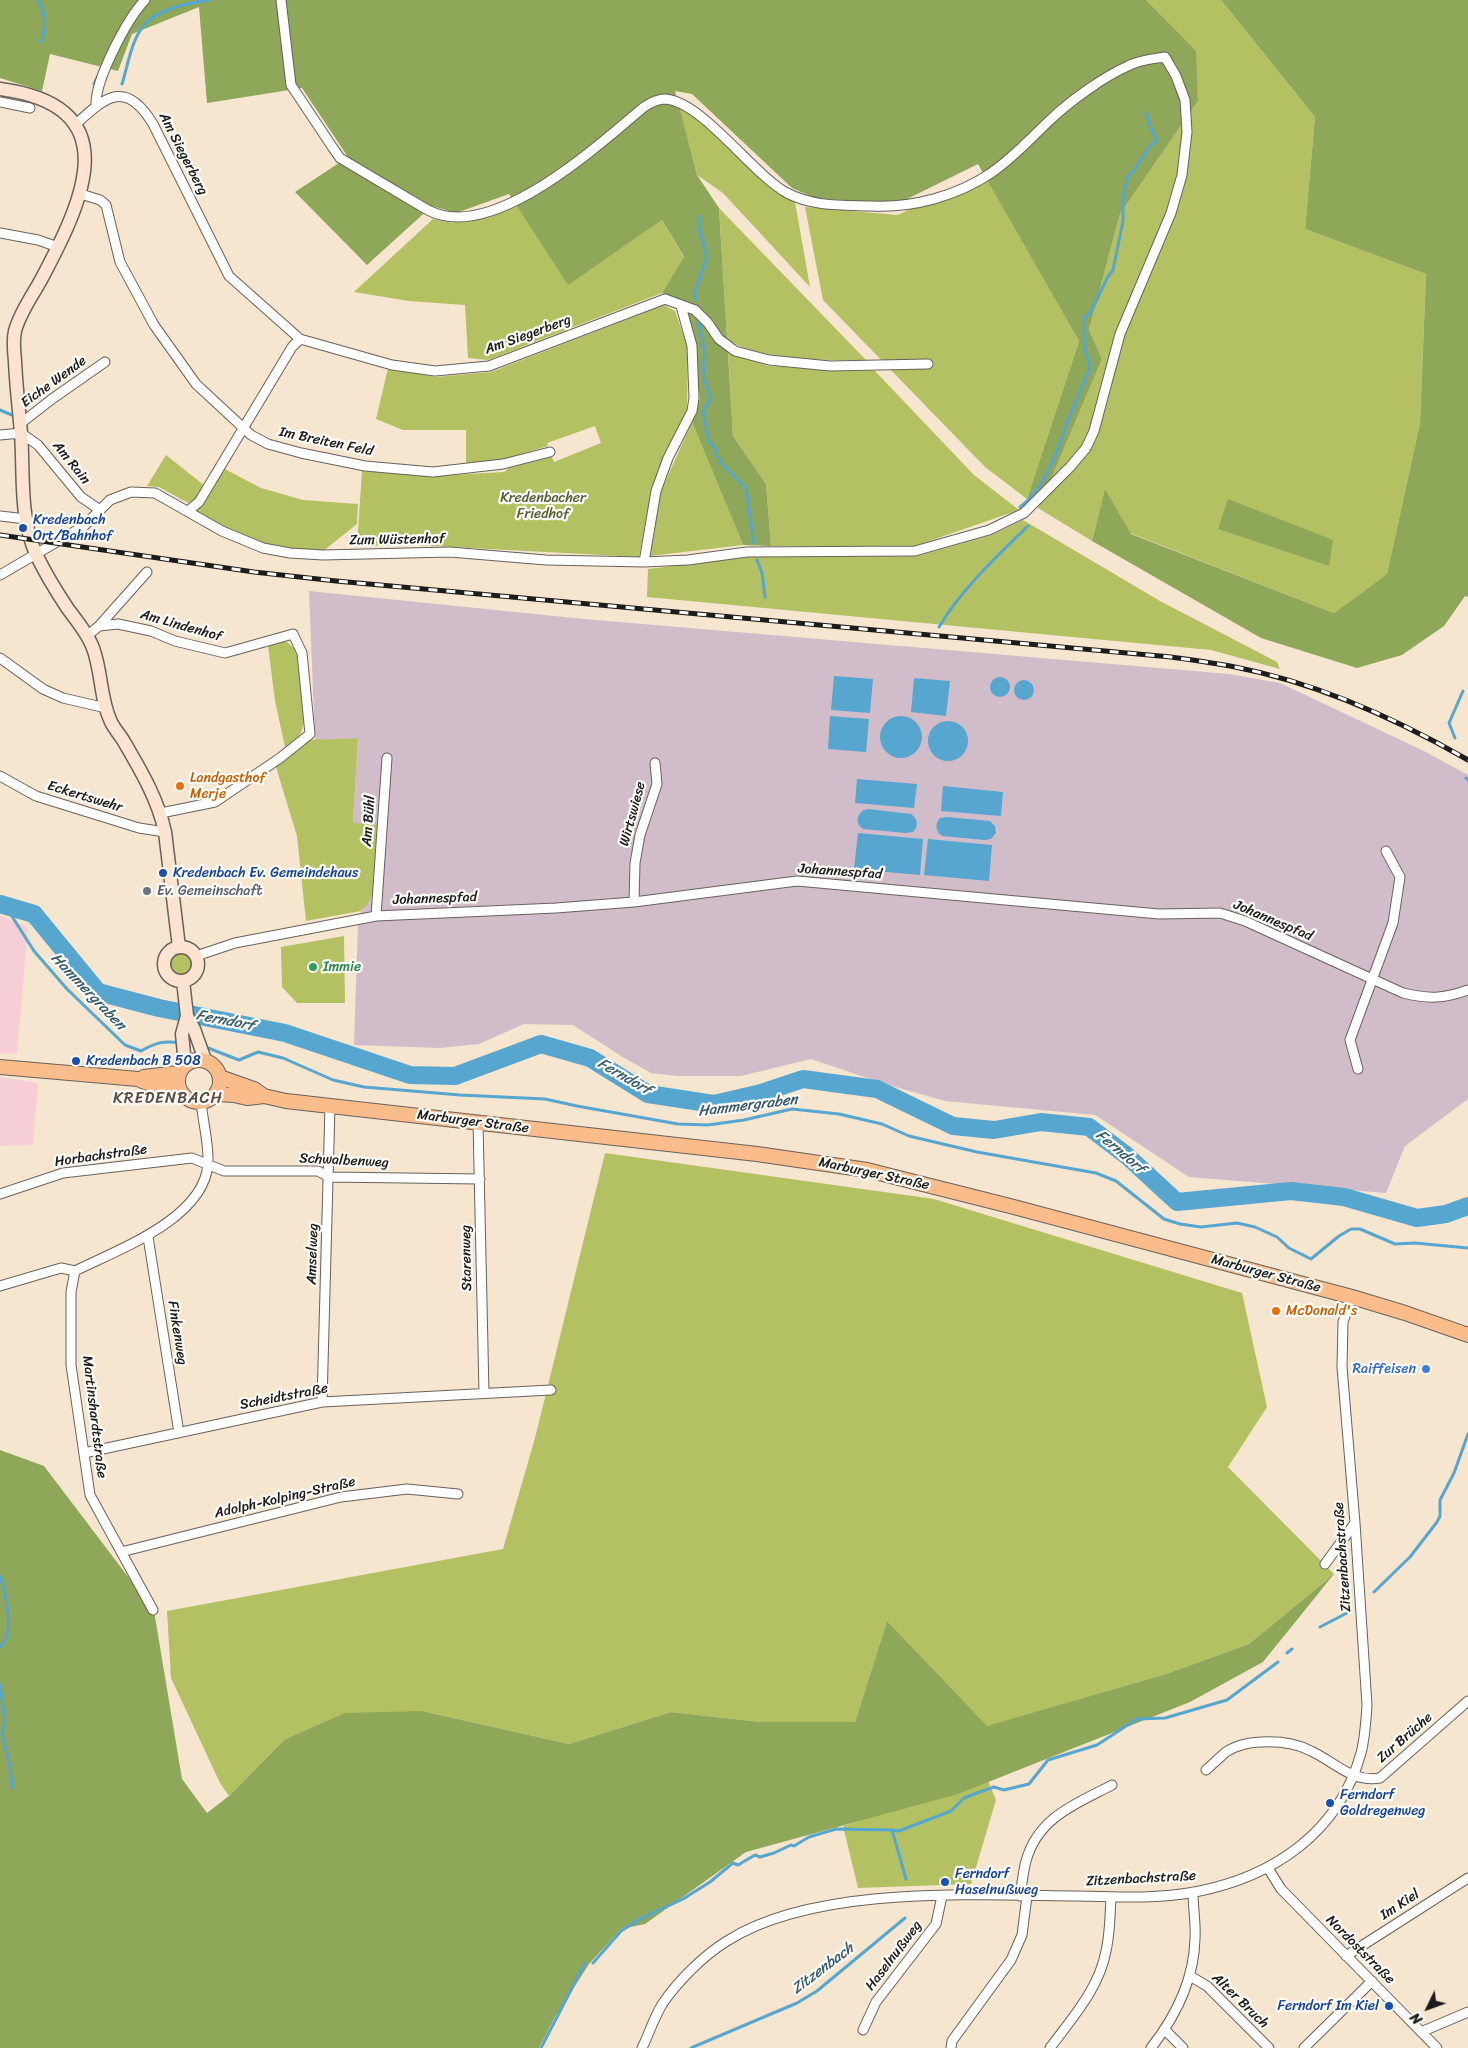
<!DOCTYPE html>
<html>
<head>
<meta charset="utf-8">
<style>
	body { margin:0 }
	#map { position:relative; width:1468px; height:2048px; overflow:hidden; background:#f6e5cf; font-family:Sriracha,sans-serif }
	canvas { display:block }
	.north { position:absolute; left:1403px; top:1983px; width:50px; height:50px; -webkit-text-stroke:4px #fdfcf7; paint-order:stroke; rotate:228deg; font-size:14px; font-weight:700; line-height:20px; text-align:center; color:#1c1c1c }
	.north::after { content:''; display:block; margin:auto; width:18px; height:22px; background:#1c1c1c; clip-path:polygon(50% 0,100% 100%,50% 72%,0 100%) }
</style>
</head>
<body>
<div id="map">
<canvas width="1468" height="2048"></canvas>
<div class="north">N</div>
</div>
<script>
const ctx = document.querySelector('canvas').getContext('2d');
ctx.lineJoin = 'round';
function fill(path, color) { ctx.fillStyle = color; ctx.fill(path, 'evenodd'); }
function strokePath(path, color, width, dash) { ctx.strokeStyle = color; ctx.lineWidth = width; ctx.lineCap = dash ? 'butt' : 'round'; ctx.setLineDash(dash || []); ctx.stroke(path); }
function write(font, color, halo, rows, align = 'center') {
  ctx.font = font + ' Sriracha,sans-serif'; ctx.lineWidth = 4.5; ctx.setLineDash([]); ctx.textBaseline = 'middle'; ctx.strokeStyle = halo; ctx.fillStyle = color; for (const [text, x, y, turn = 0] of rows) {
    ctx.save(); ctx.translate(x, y); ctx.rotate((+turn || 0) * Math.PI / 180); ctx.textAlign = isNaN(turn) ? turn : align; if (halo) ctx.strokeText(text, 0, 0); ctx.fillText(text, 0, 0); ctx.restore();
  }
}
fill(new Path2D(`
	M0,916L28,927L17,1054L0,1053Z
	M0,1077L38,1083L33,1145L0,1146Z`), '#f6cfd6');
fill(new Path2D(`
	M309,591L584,619L1229,674L1280,683L1424,751L1468,775V1099L1405,1146L1386,1193L1189,1177L1095,1115L945,1101L885,1084L811,1059L741,1076H677L651,1073L624,1058L573,1025L524,1024L479,1044L440,1048L354,1045L358,925L361,911L364,908L377,825L353,824L358,738L315,740Z`), '#d1bdc9');
fill(new Path2D(`
	M1146,0H1221L1315,117L1305,229L1426,274L1420,423L1387,574L1334,613L1130,533L1105,490L1092,541L1038,508L1102,359L1089,330L1120,214L1198,101L1195,51Z
	M678,105L689,110L786,197L795,202L810,287L723,193L697,175Z
	M984,173L1079,341L1027,499L985,467L823,300L805,207L898,215Z
	M517,206L568,284L662,220L684,258L662,293L488,360L468,358L465,305L409,301L354,292L433,219L453,223L499,213Z
	M719,208L866,360C830,361 756,360 727,339Z
	M664,305L675,311L688,348L687,411L664,456L651,491L639,557L415,545L357,546L362,471L433,476L504,472L509,468L552,457L554,462L601,443L595,426L547,443L548,446L501,460L466,465V430H403L376,419L388,368L435,377L491,372Z
	M728,353L768,366L875,371L974,475L1019,510L915,546H771L766,484L733,436Z
	M692,422L743,545L650,556L660,493Z
	M166,455L205,486L192,505L159,487L147,486Z
	M221,467L261,488L303,500L358,504L357,524L322,552L288,551L264,545L223,528L195,512Z
	M1023,520L1160,601L1277,662L1280,669L1211,650L647,597L648,569L748,557L918,556L992,535Z
	M279,642H287L296,650L305,718L301,733L295,741L285,747L275,701L268,645Z
	M358,738L353,823L377,825L372,895L368,904L361,911L306,921L297,836L275,764L306,740Z
	M344,936L345,1003H297L282,987L281,947Z
	M164 964a17 17 0 1 1 34 0a17 17 0 1 1-34 0Z
	M605,1153L934,1199L1242,1293L1267,1407L1228,1467L1334,1574L1249,1644L1166,1674L986,1727L887,1621L855,1722H761L671,1712L569,1744L422,1711L284,1740L229,1796L220,1783L171,1678L167,1611L503,1549L535,1438Z
	M988,1781L996,1800L971,1884L858,1888L843,1826Z`), '#b4c163');
fill(new Path2D(`
	M0,0H1146L1196,51L1198,101L1120,214L1089,330L1102,359L1047,488L1027,499L1079,341L978,164L897,204L815,198L792,188L692,94L675,91L697,175L719,208L733,436L766,484L771,546L743,545L692,422L700,398L687,304L662,293L684,257L662,220L568,285L509,194L456,213L432,206L367,265L295,192L348,157L302,88L207,103L199,7L132,34L118,71L50,54L42,91L0,78Z
	M1221,0H1468V597L1465,596L1444,626L1402,655L1357,668L1261,638L1092,541L1105,489L1131,534L1334,613L1387,574L1420,423L1426,274L1305,229L1315,117Z
	M1228,499L1333,540L1329,566L1218,529Z
	M0,1450L44,1466L154,1611L182,1779L207,1813L229,1796L284,1740L345,1713L422,1711L569,1744L671,1712L761,1722H855L887,1621L987,1726L1166,1674L1249,1644L1334,1574L1263,1662L1190,1702L958,1794L746,1852L645,1924L621,1929L589,1964L555,2017L539,2048H0Z`), '#8fa759');
fill(new Path2D(`
	M834,676L873,679L870,713L831,710Z
	M990 687a10 10 0 1 1 20 0a10 10 0 1 1-20 0Z
	M914,678L950,681L946,716L911,712Z
	M1014 690a10 10 0 1 1 20 0a10 10 0 1 1-20 0Z
	M830,716L869,719L866,752L828,749Z
	M880 737a21 21 0 1 1 42 0a21 21 0 1 1-42 0Z
	M928 741a20 20 0 1 1 40 0a20 20 0 1 1-40 0Z
	M857,779L917,784L914,808L855,803Z
	M943,786L1003,792L1001,816L941,811Z
	M868,809L911,814C918,819 919,826 913,832L906,833L863,829C856,824 856,817 862,811Z
	M947,817L990,821L995,826L996,833L991,839L985,840L942,836C935,831 935,824 940,818Z
	M858,833L923,839L920,875L854,869Z
	M928,839L992,845L989,881L924,875Z`), '#56a6d0');
strokePath(new Path2D(`
	M38,0C46,13 46,28 41,42
	M94,84L99,74
	M122,84C128,65 131,41 144,25C159,8 189,3 210,0
	M695,300V292L707,257L699,228V216
	M699,323L705,354L703,366L705,381L711,398L703,412L709,441L715,448L717,456L723,465L746,488L754,543
	M0,410L12,415
	M1020,507C1046,488 1057,451 1068,421C1075,403 1083,385 1090,368C1090,360 1085,354 1085,348C1085,338 1085,328 1084,318L1091,312L1107,278L1113,270L1123,221V197L1128,176L1134,170L1151,145L1157,140L1152,132L1146,113
	M757,560L762,573L765,597
	M939,627C961,590 997,556 1028,526
	M1455,738L1449,723L1463,691
	M1466,778L1468,780
	M8,906L13,918L34,951L67,989L125,1045L141,1051C155,1043 164,1040 180,1043
	M203,1046L239,1060L258,1052L283,1058L333,1080L364,1087L460,1095L545,1099L577,1106L678,1124L708,1125L744,1120L792,1109L839,1114L882,1124L909,1136L977,1152L1096,1173L1116,1181L1164,1219L1180,1224L1201,1227L1237,1223L1255,1227L1277,1237L1289,1248L1311,1259L1339,1236L1351,1229H1360L1395,1244L1415,1243L1468,1248
	M0,1576C5,1591 12,1621 7,1636C6,1640 2,1644 0,1647
	M1374,1592L1410,1557L1437,1522L1440,1516V1500L1454,1473L1468,1434
	M1320,1627L1349,1612
	M1287,1653L1292,1649
	M0,1685L5,1722L2,1734L10,1766L12,1788
	M906,1879L892,1830L899,1831L951,1811L964,1798L977,1793L994,1787L1004,1790L1029,1784L1048,1760L1097,1745L1137,1719L1165,1718L1227,1700L1278,1662
	M593,1963L621,1931L640,1919L683,1899L710,1882L733,1863L738,1865L755,1855L760,1857L774,1853L791,1845L794,1846L809,1837L836,1829L892,1830
	M541,2048L585,1963
	M691,2048L797,2003L817,1991L905,1918`), '#56a6d0', 3);
strokePath(new Path2D(`
	M0,904L34,914L98,992L159,1008L285,1033L410,1075L455,1076L541,1044L590,1058L648,1094L714,1104L761,1093L803,1079L877,1089L953,1126L994,1130L1041,1122L1089,1127L1126,1155L1177,1202L1291,1191L1344,1197L1417,1218L1446,1214L1468,1206`), '#56a6d0', 18);
const street = new Path2D(`
	M0,102L30,108
	M96,105C95,80 127,19 145,0
	M75,125C106,96 126,79 153,124L229,276L300,339L392,365L435,371L489,366L665,299L695,310L708,323L719,339L735,351L769,360L830,366L928,364
	M81,194L100,200L106,205L120,262L154,325L196,384L251,435L268,444L301,453L365,466L433,472L503,464L550,452
	M0,233L38,240L58,247
	M20,424L52,399L105,362
	M0,435L21,433L38,445L81,497L100,510
	M188,511L199,502L292,347L300,339
	M0,516L26,519
	M644,562L656,491L668,458L692,411L694,398L692,346L681,306
	M0,575L84,526L110,500L131,492L155,493L222,531L263,548L290,553L323,555L450,552L546,560L644,562L688,560L747,552L915,551L989,530L1024,513L1070,467L1086,448L1094,431L1120,334L1171,213L1182,175L1187,132L1185,100L1176,76L1165,57C1152,59 1139,60 1128,66C1103,77 1070,101 1050,120C1031,138 1013,158 991,173C957,196 913,208 872,206C843,205 814,207 787,193C752,174 702,101 665,99C657,99 650,103 644,107C598,145 490,246 426,209L340,158L333,148L291,85L281,0
	M99,626L118,624L151,631L175,641L225,653L293,634L302,653L310,734L280,758L215,802L161,813
	M87,636L99,626L147,572
	M0,658L43,689L63,698L106,708
	M0,776L36,796L139,828L165,832
	M634,902L635,863L640,835L657,784L655,763
	M376,916L387,758
	M196,956L235,943L376,916L556,908L634,902L797,881L1159,914L1220,913L1245,921L1403,993C1428,999 1443,999 1468,990
	M1358,1069L1350,1040L1393,923L1400,877L1386,851
	M478,1122L484,1393
	M0,1194L63,1173L192,1158L224,1171H318L329,1177L480,1179
	M148,1237L179,1433
	M75,1271L71,1292V1365L90,1495L153,1610
	M75,1271C117,1250 204,1219 208,1164C209,1144 203,1122 201,1102
	M0,1286L61,1268L75,1271
	M322,1402L330,1106
	M84,1453L322,1402L551,1390
	M121,1552L341,1497L407,1489L458,1494
	M1325,1564L1355,1523
	M1206,1770C1212,1765 1219,1758 1226,1752C1247,1738 1289,1739 1311,1751C1335,1762 1352,1783 1380,1778L1468,1701
	M1268,1868L1281,1889L1437,2048
	M1020,1896C1022,1884 1023,1872 1026,1861C1038,1817 1076,1804 1112,1785
	M1346,1956L1468,1878
	M1190,1976L1207,1986L1269,2048
	M863,2030L876,2002L936,1924L942,1896
	M1165,2030L1183,2048
	M1421,2032L1468,2012
	M642,2048C649,2034 654,2017 663,2003C678,1981 704,1955 727,1941C815,1885 976,1895 1078,1896C1116,1897 1157,1899 1195,1892C1273,1877 1339,1833 1361,1753C1365,1738 1366,1721 1367,1705L1355,1523L1342,1367L1343,1322L1352,1297
	M951,2048L952,2041L1011,1960L1022,1935L1027,1896
	M1050,2048C1072,2018 1099,1989 1106,1951C1110,1934 1110,1915 1111,1897
	M1151,2048C1176,2016 1194,1980 1195,1939C1196,1923 1193,1908 1193,1892
	M1304,2048L1372,1981`);
const secondary = new Path2D(`
	M0,89C128,106 84,199 42,278C33,295 20,312 15,331C13,340 14,352 15,361C16,385 19,409 21,433C24,474 19,515 36,554C45,573 56,591 68,609C77,621 88,634 93,648C102,672 100,699 111,722C114,728 119,734 123,740C140,769 158,799 165,832L179,947
	M164 964a17 17 0 1 1 34 0a17 17 0 1 1-34 0Z
	M183,981L187,1016L182,1034L185,1064
	M187,1016L194,1029L205,1060`);
const primary = new Path2D(`
	M178 1081a21 21 0 1 1 42 0a21 21 0 1 1-42 0Z
	M0,1067L138,1079C151,1086 166,1086 179,1089
	M144,1077L179,1073
	M220,1077L254,1089L264,1096
	M216,1094L234,1095L247,1098L264,1096L286,1101L757,1154L867,1170L1010,1206L1352,1297L1405,1313L1468,1335`);
strokePath(street, '#68625b', 11);
strokePath(secondary, '#68625b', 15);
strokePath(primary, '#68625b', 16);
strokePath(street, '#fff', 9);
strokePath(secondary, '#fde4d1', 12);
strokePath(primary, '#fabc8b', 14);
const rail = new Path2D(`
	M0,535L254,572L336,581L1171,657C1192,660 1214,663 1235,667C1318,683 1395,718 1468,760`);
strokePath(rail, '#1c1c1c', 5);
strokePath(rail, '#fdfcf7', 3, [9]);
for (const [x, y, r, color] of [
	[23,528,5,"#1a4fb4"],
	[180,786,5,"#e8710a"],
	[163,873,5,"#1a4fb4"],
	[147,891,5,"#6b7280"],
	[313,967,5,"#2e9e5b"],
	[76,1061,5,"#1a4fb4"],
	[1276,1311,5,"#e8710a"],
	[1426,1369,5,"#3f7fe0"],
	[1330,1803,5,"#1a4fb4"],
	[945,1882,5,"#1a4fb4"],
	[1389,2006,5,"#1a4fb4"]
]) { const dot = new Path2D(); dot.arc(x, y, r, 0, 2 * Math.PI); ctx.fillStyle = color; ctx.fill(dot); strokePath(dot, '#fdfcf7', 2); }
write('14px', '#1c1c1c', '#fdfcf7', [
	["Am Siegerberg",183,154,63],
	["Am Siegerberg",528,335,-20],
	["Eiche Wende",54,382,-36],
	["Im Breiten Feld",326,442,12],
	["Am Rain",71,463,51],
	["Zum Wüstenhof",397,540,-1],
	["Am Lindenhof",181,626,16],
	["Eckertswehr",85,797,17],
	["Wirtswiese",633,814,-75],
	["Am Bühl",369,821,-86],
	["Johannespfad",840,872,4],
	["Johannespfad",435,899,-2],
	["Johannespfad",1273,921,23],
	["Marburger Straße",473,1122,7],
	["Horbachstraße",101,1156,-8],
	["Schwalbenweg",344,1161,3],
	["Marburger Straße",874,1174,12],
	["Amselweg",313,1254,-88],
	["Starenweg",467,1258,-91],
	["Marburger Straße",1266,1274,15],
	["Finkenweg",177,1333,81],
	["Scheidtstraße",284,1397,-11],
	["Martinshardtstraße",94,1417,83],
	["Adolph-Kolping-Straße",285,1498,-13],
	["Zitzenbachstraße",1343,1557,-94],
	["Zur Brüche",1405,1738,-41],
	["Zitzenbachstraße",1141,1879,-3],
	["Im Kiel",1400,1905,-33],
	["Nordoststraße",1360,1950,45],
	["Haselnußweg",894,1956,-53],
	["Alter Bruch",1240,2001,44]
]);
write('14px', '#595e38', '#fdfcf7', [
	["Kredenbacher",543,498],
	["Friedhof",543,514]
]);
write('14px', '#164399', '#fdfcf7', [
	["Kredenbach",33,520],
	["Ort/Bahnhof",33,536],
	["Kredenbach Ev. Gemeindehaus",173,873],
	["Kredenbach B 508",86,1061],
	["Ferndorf",1340,1795],
	["Goldregenweg",1340,1811],
	["Ferndorf",955,1874],
	["Haselnußweg",955,1890],
	["Ferndorf Im Kiel",1379,2006,"right"]
], 'left');
write('14px', '#c56008', '#fdfcf7', [
	["Landgasthof",190,778],
	["Merje",190,794],
	["McDonald's",1286,1311]
], 'left');
write('14px', '#5b616d', '#fdfcf7', [
	["Ev. Gemeinschaft",157,891]
], 'left');
write('14px', '#27864d', '#fdfcf7', [
	["Immie",323,967]
], 'left');
write('14px', '#366cbe', '#fdfcf7', [
	["Raiffeisen",1416,1369]
], 'right');
write('italic 15px', '#365a6d', '#fdfcf7', [
	["Hammergraben",88,992,46],
	["Ferndorf",225,1021,11],
	["Ferndorf",624,1077,30],
	["Hammergraben",748,1106,-7],
	["Ferndorf",1120,1152,40],
	["Zitzenbach",823,1969,-37]
]);
ctx.letterSpacing = '1px';
write('16px', '#5c4c45', '#fdfcf7', [
	["KREDENBACH",168,1099]
]);
ctx.letterSpacing = '0px';
</script>
</body>
</html>
